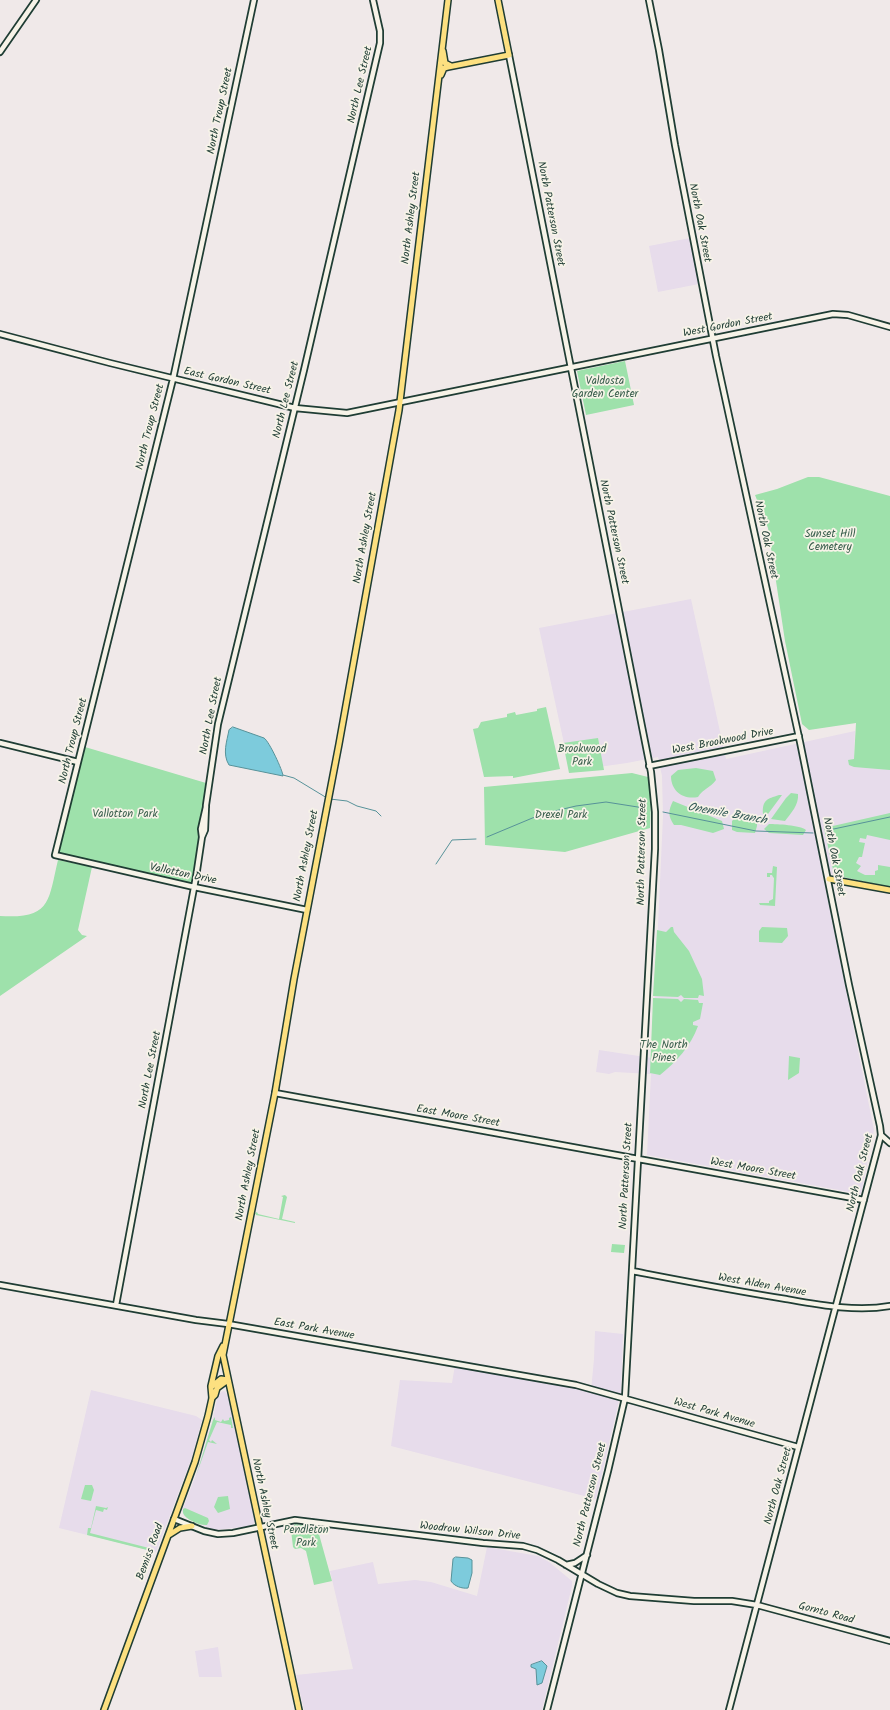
<!DOCTYPE html>
<html>
<head>
<meta charset="utf-8">
<style>
	body { margin:0 }
	canvas { display:block; background:#f0e9e9 }
</style>
</head>
<body>
<canvas width="890" height="1710"></canvas>
<script>
const ctx = document.querySelector('canvas').getContext('2d');
ctx.lineJoin = 'round';
function fill(path, color) { ctx.fillStyle = color; ctx.fill(path, 'evenodd'); }
function strokePath(path, color, width, dash) { ctx.strokeStyle = color; ctx.lineWidth = width; ctx.lineCap = dash ? 'butt' : 'round'; ctx.setLineDash(dash || []); ctx.stroke(path); }
function write(font, color, halo, rows, align = 'center') {
  ctx.font = font + ' Kalam,sans-serif'; ctx.lineWidth = 3.5; ctx.setLineDash([]); ctx.textBaseline = 'middle'; ctx.strokeStyle = halo; ctx.fillStyle = color; for (const [text, x, y, turn = 0] of rows) {
    ctx.save(); ctx.translate(x, y); ctx.rotate((+turn || 0) * Math.PI / 180); ctx.textAlign = isNaN(turn) ? turn : align; if (halo) ctx.strokeText(text, 0, 0); ctx.fillText(text, 0, 0); ctx.restore();
  }
}
fill(new Path2D(`
	M690,238L699,284L658,292L649,246Z
	M691,599L726,759L855,731L854,759L890,767V887L838,876L834,874L823,876L874,1130L861,1194L647,1155L651,1074L615,1072L609,1074L596,1072L599,1050L652,1058L663,816L662,776L658,757L627,763L570,771L539,628Z
	M595,1331L623,1334L621,1392L596,1499L391,1446L400,1380L452,1383L455,1365L591,1391L594,1359Z
	M91,1390L196,1416L202,1420L192,1457L156,1552L59,1528Z
	M224,1391L228,1395L255,1521L252,1526L214,1530L187,1518L184,1516L182,1511L196,1475L213,1418L218,1395L221,1392Z
	M487,1547L538,1556L549,1562L572,1581V1586L542,1710H304L296,1675L353,1669L330,1571L373,1562L378,1584L415,1580L431,1582L477,1596Z
	M218,1647L222,1677H199L195,1651Z`), '#e7dceb');
fill(new Path2D(`
	M625,361L634,405L586,415L577,371Z
	M808,477H819L890,496V770L854,767L849,765L848,760L854,759L856,723L809,730L802,724L785,641L768,528L755,495L777,489Z
	M546,707L560,769L513,778V776L484,777L473,729L478,728L481,722L507,717V714L515,712L516,715L537,711V709Z
	M598,738L604,770L569,773L563,743Z
	M85,747L206,783L192,883L60,853L59,850Z
	M696,768L713,771L716,780C710,788 703,789 698,797C683,800 671,791 671,776L678,770Z
	M632,773L648,777L651,796L650,828L565,852L485,845L484,787Z
	M791,793L798,794C799,805 791,813 785,821L771,819L786,798Z
	M779,795H782L768,814H763C762,800 767,799 779,795Z
	M673,801L722,821L724,829L713,833L681,825H674C668,816 668,811 673,801Z
	M890,813V840L867,835L866,839L860,838L859,842L865,843L862,857H859L856,863L861,866L857,871L865,875H875V871L878,870V865L890,867V887L838,876L834,874L824,828Z
	M747,816L757,819V826L755,833L737,832L732,830V821L736,817Z
	M769,824C777,824 800,825 806,830L803,835L769,833L764,829Z
	M58,860L92,867L78,930L82,935L87,936L0,996V916C51,919 48,902 58,860Z
	M773,866L777,867L775,906L760,905L759,903H769V901L773,899L774,878L773,877L772,875H770V877H767V873H772Z
	M671,927H673L674,932L689,951L702,979L704,996L699,995L698,998H684L681,995L678,997L653,996L657,930L666,932Z
	M762,927L787,928L788,936L782,943L759,942V931Z
	M653,998L678,999L681,1002L684,999L698,1000L699,1003H703L700,1019L693,1022V1025L698,1026C691,1046 676,1062 660,1075L650,1073Z
	M789,1056L800,1058L799,1073L788,1080Z
	M285,1195L287,1197L282,1219L295,1222V1223L256,1215L255,1213L257,1212L258,1214L279,1219L283,1197L281,1196Z
	M612,1244L625,1245L624,1253L611,1252Z
	M214,1417L213,1420L215,1417V1420L221,1422L223,1419L224,1421L229,1420V1418L231,1417L233,1428H231V1425L217,1422L209,1440L211,1442L212,1440L217,1444L208,1442L196,1476Z
	M85,1485H92L94,1490L91,1501L81,1499Z
	M228,1496L230,1509L218,1513L214,1507L218,1497Z
	M96,1506L106,1508L108,1507L107,1510L104,1509L103,1512L96,1510L90,1533L149,1548L155,1552L87,1535L88,1528H91Z
	M185,1508L208,1518L209,1521L207,1525C201,1526 186,1520 183,1513V1509Z
	M295,1524L317,1527L332,1581L314,1585L306,1551L301,1548L295,1549L293,1547L291,1530Z`), '#9ee1ab');
const water = new Path2D(`
	M233,727L264,738C269,741 283,771 283,776L229,765C222,754 227,741 229,730Z
	M456,1557L468,1558L472,1560V1573L468,1588C462,1589 454,1586 451,1581L453,1559Z
	M542,1661L547,1666L542,1683L537,1685L536,1669L531,1667V1665Z`);
fill(water, '#7dcbdc');
strokePath(water, '#579299', 1);
strokePath(new Path2D(`
	M283,775L294,778L327,798
	M330,799L347,801L357,806L376,811L381,816
	M663,812L756,831L813,833
	M829,830L890,817
	M487,837L542,814L576,806L606,802L644,808
	M436,864L452,840L476,839`), '#579299', 1);
const secondary = new Path2D(`
	M254,0L173,379L55,855L194,887L307,910
	M649,0L659,50L675,145L716,356L800,742L849,985L880,1126L881,1135L729,1710
	M0,52L36,0
	M509,55L651,772L655,812V849L625,1398L608,1471L547,1710
	M0,334L110,363L295,408L347,413L833,314L848,315L890,327
	M0,743L78,762
	M649,766L799,736
	M202,837L205,830L206,805L218,724L304,370L380,43V31L373,0
	M275,1093L864,1200
	M881,1135L890,1143
	M632,1271C684,1281 735,1291 786,1299C820,1305 856,1312 890,1306
	M0,1285L196,1320L228,1324L576,1385L798,1447
	M116,1305L196,877L202,837L201,829L206,807
	M174,1519L204,1531L218,1534L233,1533L295,1520L483,1543L523,1546L537,1550L558,1560L598,1584L617,1593L630,1596L694,1601H732L757,1605L890,1641
	M566,1565L575,1563L587,1555`);
const primary = new Path2D(`
	M443,51L445,63L451,66
	M441,75L444,68L448,67L509,55L498,0
	M829,879L890,890
	M211,1386L218,1356L223,1346
	M212,1398L215,1395L217,1388L228,1380
	M169,1535L180,1528L192,1526
	M104,1710L195,1462L208,1416L212,1398L211,1387L221,1379L228,1380
	M299,1710L223,1355L275,1093L294,979L339,744L399,410L448,0`);
strokePath(secondary, '#1f3d34', 8);
strokePath(primary, '#1f3d34', 8);
strokePath(secondary, '#f7f3e8', 4.5);
strokePath(primary, '#fde080', 5);
write('11px', '#1f3d34', '#f7f3e8', [
	["North Lee Street",361,85,-77],
	["North Troup Street",221,111,-78],
	["North Patterson Street",550,214,79],
	["North Ashley Street",412,218,-83],
	["North Oak Street",699,223,79],
	["West Gordon Street",728,326,-11],
	["East Gordon Street",227,382,13],
	["North Lee Street",287,400,-76],
	["North Troup Street",151,427,-76],
	["North Patterson Street",613,532,78],
	["North Ashley Street",366,538,-80],
	["North Oak Street",765,540,78],
	["North Lee Street",212,716,-79],
	["North Troup Street",74,741,-76],
	["West Brookwood Drive",723,742,-11],
	["North Patterson Street",643,852,-89],
	["North Ashley Street",307,856,-79],
	["North Oak Street",833,857,79],
	["Vallotton Drive",183,875,12],
	["North Lee Street",151,1070,-79],
	["East Moore Street",458,1117,10],
	["West Moore Street",753,1170,10],
	["North Oak Street",861,1173,-76],
	["North Ashley Street",249,1175,-79],
	["North Patterson Street",627,1176,-87],
	["West Alden Avenue",762,1286,10],
	["East Park Avenue",314,1330,10],
	["West Park Avenue",714,1414,16],
	["North Oak Street",779,1486,-75],
	["North Patterson Street",591,1495,-76],
	["North Ashley Street",264,1504,78],
	["Woodrow Wilson Drive",470,1532,6],
	["Bemiss Road",151,1552,-70],
	["Gornto Road",826,1614,15]
]);
write('11px', '#385e4c', '#f7f3e8', [
	["Valdosta",605,382],
	["Garden Center",605,395],
	["Sunset Hill",830,535],
	["Cemetery",830,548],
	["Brookwood",582,750],
	["Park",582,763],
	["Vallotton Park",125,815],
	["Drexel Park",561,816],
	["The North",664,1046],
	["Pines",664,1059],
	["Pendleton",306,1531],
	["Park",306,1544]
]);
write('italic 12px', '#325956', '#f7f3e8', [
	["Onemile Branch",727,815,10]
]);
</script>
</body>
</html>
